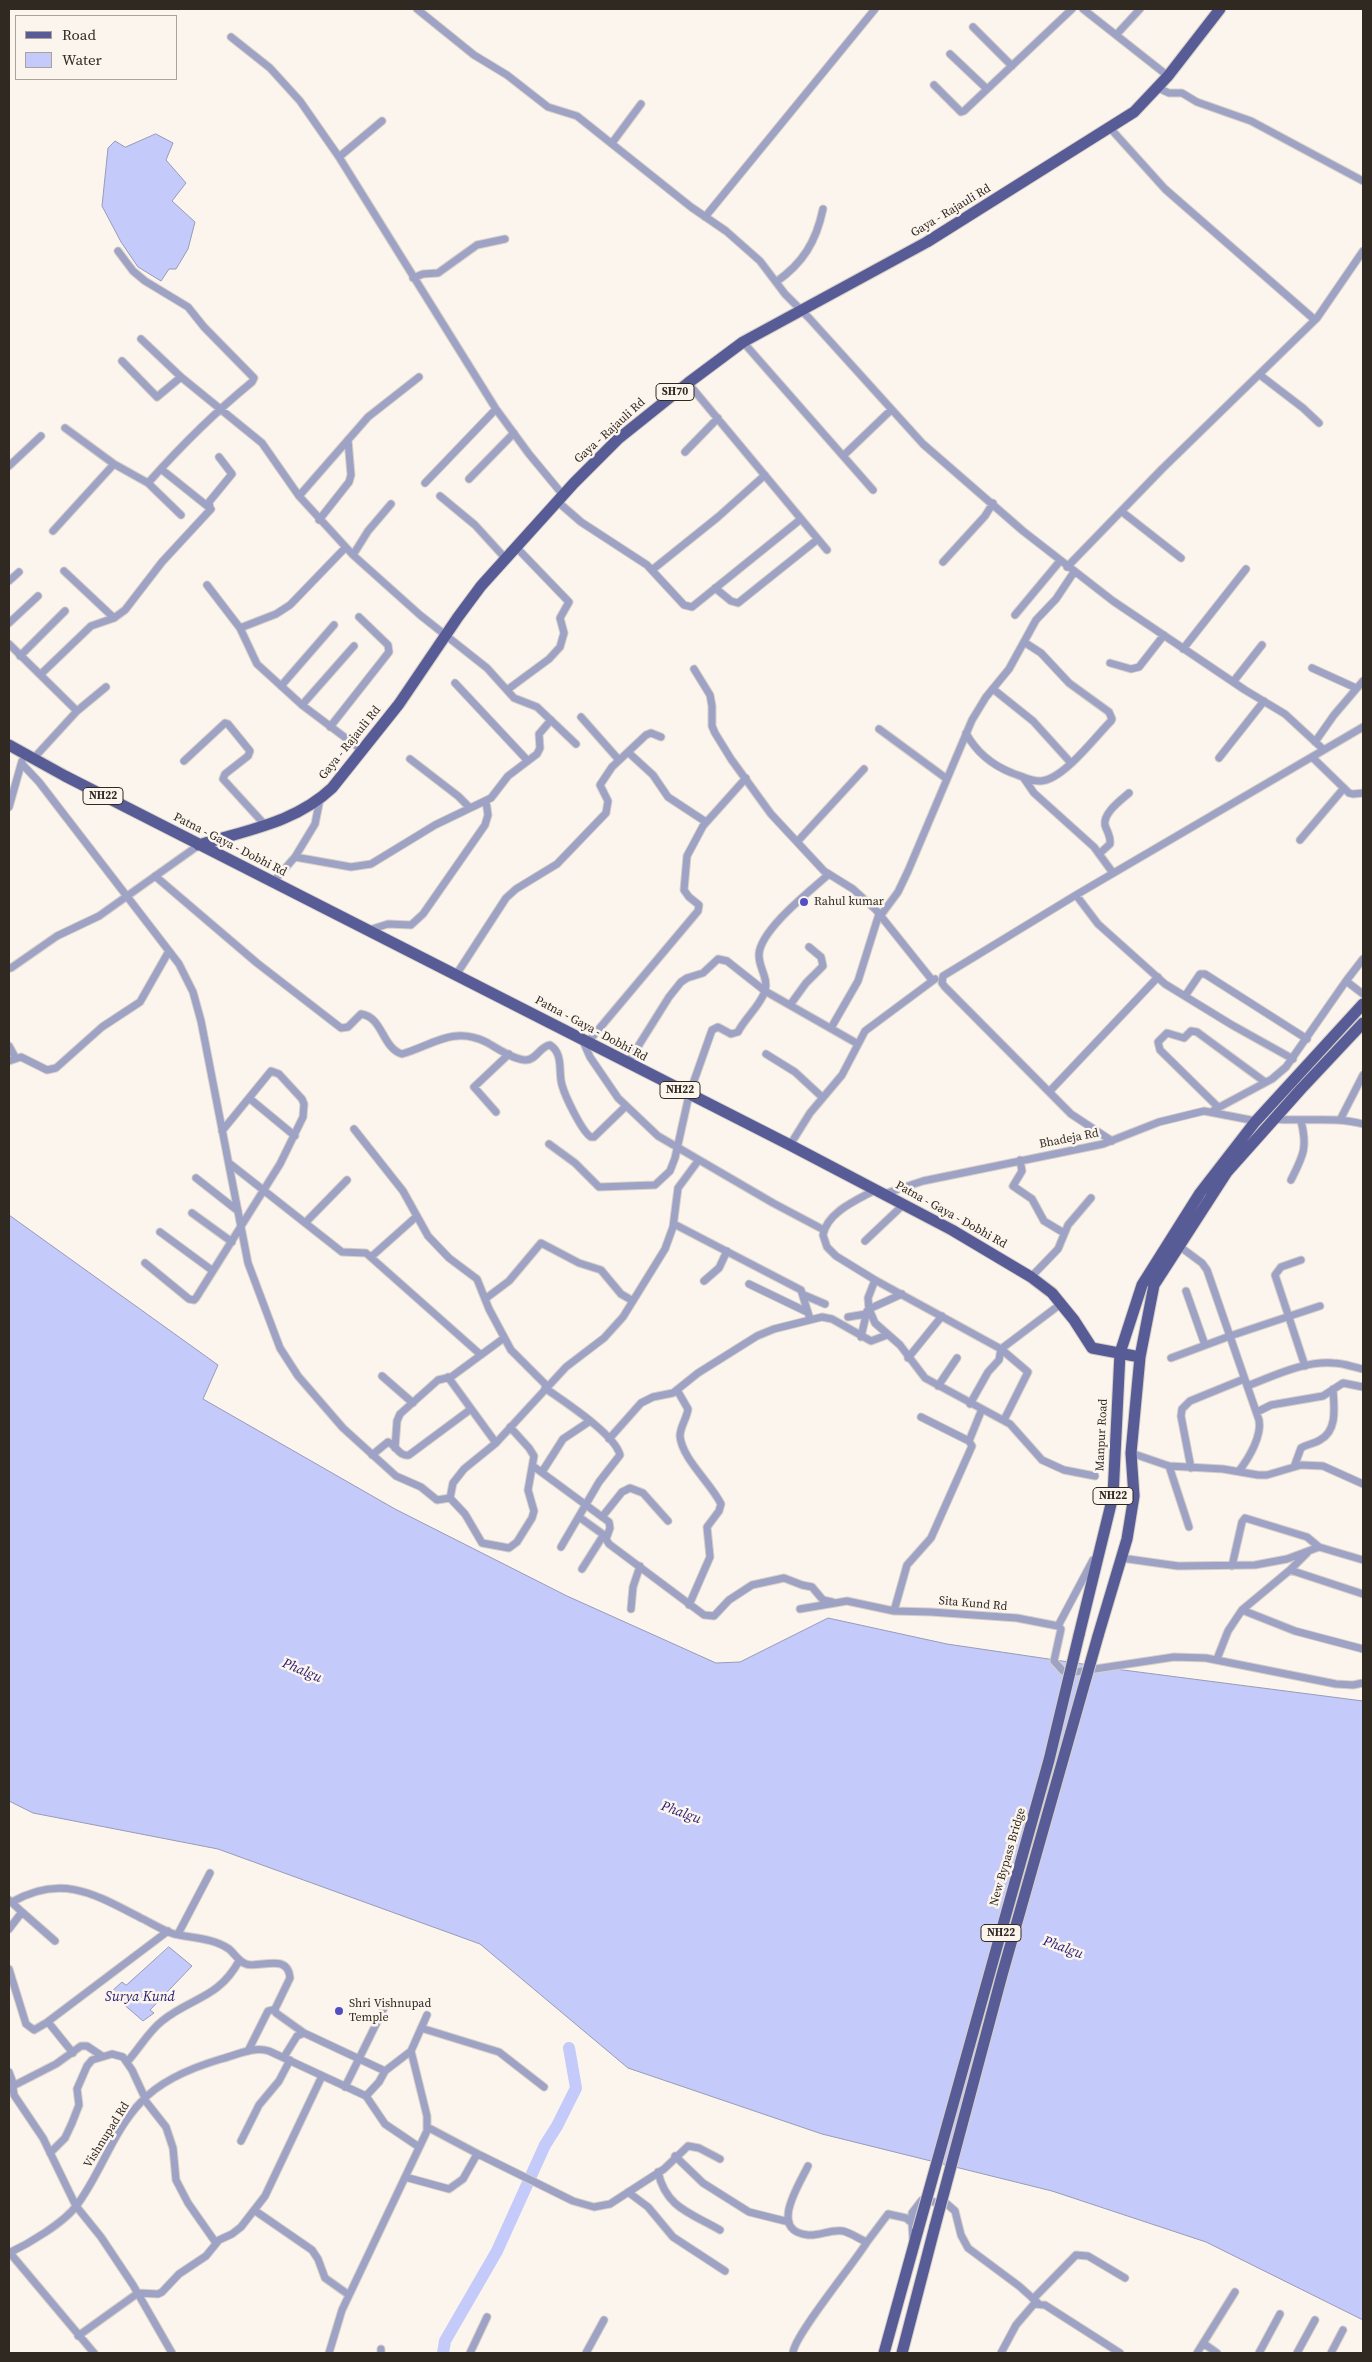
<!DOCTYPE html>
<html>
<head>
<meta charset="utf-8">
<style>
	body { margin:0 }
	#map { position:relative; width:1372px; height:2362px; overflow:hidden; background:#fcf5ed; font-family:"Source Serif 4",serif }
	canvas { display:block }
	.frame { position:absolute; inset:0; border:10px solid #302921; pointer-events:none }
	.legend { position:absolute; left:15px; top:15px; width:162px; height:65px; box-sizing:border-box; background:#fcf5ed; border:1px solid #aaa39b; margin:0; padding:6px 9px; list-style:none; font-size:15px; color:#302921 }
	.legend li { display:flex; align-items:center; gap:10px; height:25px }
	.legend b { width:25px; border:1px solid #aaa39b }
</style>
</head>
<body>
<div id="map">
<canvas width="1372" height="2362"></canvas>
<div class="frame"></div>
<ul class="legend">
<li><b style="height:6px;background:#575c97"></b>Road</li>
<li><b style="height:14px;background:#c4caf9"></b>Water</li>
</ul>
</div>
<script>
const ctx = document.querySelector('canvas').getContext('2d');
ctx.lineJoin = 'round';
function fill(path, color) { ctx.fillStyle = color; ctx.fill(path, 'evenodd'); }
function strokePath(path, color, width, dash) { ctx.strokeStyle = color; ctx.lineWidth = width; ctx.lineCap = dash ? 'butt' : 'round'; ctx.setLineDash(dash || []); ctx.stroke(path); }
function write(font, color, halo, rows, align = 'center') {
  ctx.font = font + ' "Source Serif 4",serif'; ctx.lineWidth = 5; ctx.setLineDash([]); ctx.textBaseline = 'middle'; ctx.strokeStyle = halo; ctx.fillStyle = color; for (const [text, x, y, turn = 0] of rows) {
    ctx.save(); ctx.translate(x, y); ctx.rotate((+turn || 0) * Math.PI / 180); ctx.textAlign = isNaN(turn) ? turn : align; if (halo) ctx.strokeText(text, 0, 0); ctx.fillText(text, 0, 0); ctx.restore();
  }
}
const water = new Path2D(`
	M156,134L173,143L166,160L186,183L172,201L195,222L188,249L176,269H169L161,281L138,267L121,242L102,206L108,148L115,141L125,147Z
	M9,1215L218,1365L203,1399L395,1509L567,1596L716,1663L740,1662L828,1618L947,1644L1123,1670L1363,1701V2320L1206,2242L1052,2191L822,2134L628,2068L480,1944L218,1849L33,1813L9,1801Z
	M169,1947L192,1966L150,2010L154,2013L143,2021L122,2003L112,1991L122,1982L126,1985Z`);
fill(water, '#c4caf9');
strokePath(water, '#989ab8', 1);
strokePath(new Path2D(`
	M443,2353L445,2341L497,2251L545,2145L557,2126L576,2088L569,2048`), '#c4caf9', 12);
const street = new Path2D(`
	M417,9L474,55L507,75L548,107L577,116L691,207L726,231L760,261L785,294L809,318L923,444L1023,531L1113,601L1245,690L1285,714L1324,750
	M1083,9L1168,76
	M973,27L1012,66
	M1116,35L1140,9
	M231,37L270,68L300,101L339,157L496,409L529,454L563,495
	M950,54L987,89
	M934,85L961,112L964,111L1072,9
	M1158,88L1169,93H1182L1197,102L1251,121L1363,181
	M1110,128L1165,189L1315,320
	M612,143L641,104
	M339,157L382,121
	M705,217L875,9
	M118,251L133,271L145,281L188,307L204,327L254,378L252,382C214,413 180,447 148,483
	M413,278L423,274L438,273L477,245L505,239
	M776,282C803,263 816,242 823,209
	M141,339L181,377L262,443L299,496L353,555L420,615L487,668L514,698L537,707L576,744
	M743,342L873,490
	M122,361L157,397L181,377
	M1260,375L1303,408L1319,423
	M688,383L827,550
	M65,428L114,464L148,483L181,515
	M685,452L718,418
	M843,456L891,410
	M9,466L41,436
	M469,479L514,433
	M425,483L496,409
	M299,496L368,417L419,377
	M440,496L475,525L506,559
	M558,502L581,522L647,565L684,605L692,607L801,519
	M210,508L209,502L232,474L219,457
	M1121,511L1181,558
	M319,520L349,482L351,475L348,440
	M53,531L114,464
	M353,555L368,531L391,504
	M943,562L985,516L993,503
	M1067,567L1162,469L1317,318L1363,251
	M652,570L718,517L765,475
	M64,571L114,618
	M9,581L19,572
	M207,585L240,628L257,664L302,705L363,751
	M715,588L731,601L738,603L818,539
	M1015,615L1060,561
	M9,623L38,596
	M240,628L276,614L290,605L345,548
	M9,644L77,711
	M1183,649L1246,569
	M20,656L65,611
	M1110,663L1131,669L1139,667L1164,635
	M1312,668L1356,688
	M694,669L710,695L712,706V726L715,733L731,759L771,814L824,871L853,889L876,910L932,980
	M41,674L91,626L114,618L125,610L162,562L211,509L161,469
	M1233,682L1262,645
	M455,683L528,761
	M281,686L334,625
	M993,689L1033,721L1071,763
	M507,690L549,659L560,647L564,633L560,618L569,602L516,547
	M302,705L354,646
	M581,717L619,760
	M330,727L389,652L388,645L359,617
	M879,729L947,779
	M966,733C976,752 992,765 1012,773C1021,776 1032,782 1041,781C1063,780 1095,737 1111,721L1112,719L1109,712L1069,683L1041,653L1024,642
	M1315,742L1334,715L1363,681
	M629,753L653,775L668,797L706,822
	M1312,757L1349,793L1353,794L1363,793
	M1219,758L1264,701
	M33,759L77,711L106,687
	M410,759L458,796L470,808
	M184,761L225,723L228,724L250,751L248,756L225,774L223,779L266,826
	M22,764L39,782L179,964L193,992L201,1021L248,1263L280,1348L298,1376L343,1428L396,1476L421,1487L437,1500L450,1498L453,1483L464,1469L496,1443L566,1367L604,1338L623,1317L665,1249L673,1227L678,1188L698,1161
	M1023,777L1034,793L1094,847L1113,873
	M9,807L22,761
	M1300,840L1344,788
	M797,842L864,769
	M1099,854L1110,844C1111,836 1107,832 1105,825C1103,813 1121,800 1129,793
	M295,857L315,824L320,799
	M155,876L257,963L341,1028L348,1027L361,1014C383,1017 382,1048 402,1054C433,1045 453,1026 486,1042C497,1048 512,1059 525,1060C536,1061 540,1046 550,1045C564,1054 558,1072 562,1085C565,1096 582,1132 591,1137H594L626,1106
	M273,882L295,857L351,867L371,864L435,825L491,798L508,776L537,754L540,748L539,734L551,720
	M1076,895L1098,924L1165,984L1232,1025L1293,1059
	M881,915L898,892L908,871L972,720L986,697L1009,669L1036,620L1056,599L1074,572
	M369,930L388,924L411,925L423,914L485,825L488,815L486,801
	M11,968L57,936L99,916L199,845
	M456,975L506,898L516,889L557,864L606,813L608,801L600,785L612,767L646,735L651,733L661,737
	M1346,981L1363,959
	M1185,996L1200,974H1205L1307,1039
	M790,1005L806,983L823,966L821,957L809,947
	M831,1028L858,981L879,914
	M582,1039L590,1057L618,1098L658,1136L773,1203L824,1230
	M588,1042L698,911L699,905L689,897L684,890L687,856L703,826L746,778
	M9,1046L15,1057
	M766,1054L795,1072L822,1097
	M9,1061L21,1057L47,1070L56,1068L102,1027L140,1002L169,951
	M627,1064L669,997L681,982L687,978L703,973L718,959L727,961L765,991L858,1044
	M1049,1092L1158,977
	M249,1098L295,1136
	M1218,1107L1160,1050L1158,1042L1167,1033L1184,1038L1191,1031L1197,1032L1265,1082
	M1214,1110L1272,1079L1286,1067L1346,981L1363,994
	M496,1112L474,1087L509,1054
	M1274,1119C1303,1122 1334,1116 1363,1124
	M1340,1120L1363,1075
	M354,1129L403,1191L428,1236L449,1258L477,1279L489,1309L511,1350L547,1386
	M1112,1141L1071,1114L945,987L942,983L943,976L1076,895L1363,727
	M549,1144L575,1163L599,1187L655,1185L670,1171L675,1158L689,1095L712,1030L718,1027L731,1034L738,1032C745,1018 760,1006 765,991C769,978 758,967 759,954C761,929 810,891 829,874
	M790,1145L810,1113L842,1075L865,1031L935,979
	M1020,1160L1022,1171L1013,1186L1032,1199L1044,1221L1064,1233
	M229,1163L342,1252L366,1253L481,1355
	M196,1178L238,1211
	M1291,1180C1303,1156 1308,1148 1301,1121
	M875,1190C857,1200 827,1212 823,1235L827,1247L836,1256L875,1280L1001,1349L1062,1303
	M884,1194L923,1181L1103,1144L1159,1122L1204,1111L1256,1121
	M192,1213L232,1242
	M305,1223L347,1180
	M674,1224L801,1290L810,1319
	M160,1232L213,1271
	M865,1241L903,1205
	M1179,1246L1202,1263L1207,1270L1259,1420C1262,1436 1249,1458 1239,1471
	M371,1257L417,1216
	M1301,1260L1281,1267L1275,1275L1305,1366
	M145,1263L189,1299L194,1300L196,1298L280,1164L303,1117L304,1104L302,1099L279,1074L271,1071L222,1131
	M1031,1277L1058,1249L1068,1225L1091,1198
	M875,1280L868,1298L869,1309L875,1323L900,1345L925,1378L1010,1424L1042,1460L1064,1470L1095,1476
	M704,1281L719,1268L727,1251
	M749,1284L807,1312
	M1186,1291L1205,1345
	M804,1295L825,1304
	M485,1299L509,1281L541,1243L579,1263L601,1270L621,1294L633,1301
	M848,1317L866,1314L869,1309L902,1294
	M861,1337L867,1311
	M1001,1349L1028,1372L1004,1420
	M908,1358L942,1316
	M1171,1358L1230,1336L1320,1306
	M382,1376L413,1403
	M448,1377L496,1443
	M938,1386L957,1358
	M1247,1386C1274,1376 1303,1361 1333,1363C1343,1363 1353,1367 1363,1369
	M545,1388C563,1401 615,1434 620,1455L599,1482L561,1547
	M677,1390L688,1409C687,1418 680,1427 680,1436C682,1459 711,1483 721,1504L719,1511L707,1527L710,1557L689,1605
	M970,1404L988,1372L999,1360L1001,1349
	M1257,1412L1271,1405L1323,1396L1343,1383L1363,1387
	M609,1439L641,1403L653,1397L673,1393L698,1373L757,1336L774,1329L822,1317L832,1319L871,1341L887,1335
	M969,1441L982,1409
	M395,1448L397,1421L400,1414L438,1380L451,1377L504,1338
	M1131,1453L1169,1466L1223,1469L1258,1475H1267L1301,1465L1323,1466L1363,1484
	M372,1455L388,1442C396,1445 399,1457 409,1455L471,1409
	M533,1466L609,1522L610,1528L606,1539L609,1544L704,1615L714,1616L729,1600L752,1585L784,1578L802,1585L812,1587L823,1600L832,1602
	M1169,1466L1189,1527
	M1294,1467L1301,1448C1307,1444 1314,1444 1320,1440C1338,1430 1334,1407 1333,1389
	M1191,1468L1181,1416L1182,1409L1190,1401L1244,1379
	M542,1472L563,1439L590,1421
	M450,1498L465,1514L482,1543L509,1548L517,1542L532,1518L534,1511L528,1490L534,1456L529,1448L510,1427
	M579,1517L604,1535
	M602,1517L622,1492L630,1488L643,1493L668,1521
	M1121,1558L1178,1566L1255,1565L1287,1559L1319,1547L1363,1560
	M1232,1566L1242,1522L1245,1518L1307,1537L1319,1547
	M582,1569L601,1539L607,1534
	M1290,1570L1363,1594
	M631,1609L633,1587L640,1566
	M800,1609L847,1601L894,1611L931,1612L1017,1618L1058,1626
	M1242,1610L1295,1631L1363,1649
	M894,1611L907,1565L931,1538L972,1446L969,1441L921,1417
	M1058,1626L1061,1629L1054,1661L1063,1671L1075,1672L1174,1657L1206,1658L1336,1684L1353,1685L1363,1683
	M1058,1626L1093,1560
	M1217,1659L1228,1631L1242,1610L1290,1570L1307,1553
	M12,1902C63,1873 96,1895 143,1919C153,1924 164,1931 174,1934C192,1938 213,1938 229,1949C235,1954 238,1961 246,1964C258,1969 288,1952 290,1978L275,2009L276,2013L304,2033
	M22,1912L55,1941
	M9,1929L22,1912L9,1900
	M178,1934L210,1873
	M9,1969L26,2024L34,2030L46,2023L168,1931
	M48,2022L73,2053
	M421,2028L499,2052L544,2087
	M248,2051L268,2011L275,2009
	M284,2057L297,2036L304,2033L385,2071L411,2051L427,2015
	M127,2062C139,2049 148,2032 162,2021C192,1997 218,1999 239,1961
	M9,2072L12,2080L14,2095L43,2138L76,2206L101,2237L133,2285L172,2353
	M11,2087L56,2064L81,2046H87L102,2056
	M345,2087L385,2006
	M366,2096L379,2082L385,2071
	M144,2099L166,2127L173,2148L176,2180L188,2203L216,2243
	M431,2129L480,2155
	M241,2141L259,2105L279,2081L290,2060
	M50,2153L65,2138L72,2123L79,2105L77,2089L87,2066L92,2060L112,2054L123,2057L132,2070L145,2098
	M675,2156L703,2183L749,2212L789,2222
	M808,2166C799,2185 768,2231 808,2235C820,2236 831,2229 843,2231C851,2233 859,2239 867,2242L888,2214L906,2218L912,2223L913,2240
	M658,2172C666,2208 691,2213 720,2230
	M405,2177L449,2189L463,2179L476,2156L480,2155L573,2201L594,2207L610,2204L664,2169L688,2146L699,2148L720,2159
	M628,2192L648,2207L673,2237L725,2271
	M254,2210L312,2250L318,2259L325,2278L349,2295
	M912,2223V2213L922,2200L947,2204L955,2211L961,2235L968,2248L1019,2286L1038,2303
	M9,2253C28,2244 64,2223 77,2205C101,2173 113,2131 141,2102C161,2080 194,2067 221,2059C237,2055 253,2046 269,2051L366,2096L385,2124L419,2147
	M10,2253L94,2353
	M1033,2299L1076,2255L1088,2256L1125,2278
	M78,2336L138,2293L158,2294L162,2292L179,2274L206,2256L219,2240L232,2234L241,2227L265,2196L322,2076
	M1203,2343L1217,2353
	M381,2349V2353
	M329,2353L342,2310L427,2131V2116L411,2051
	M470,2353L487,2317
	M586,2353L604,2320
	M793,2353C793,2337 855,2262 867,2242
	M1001,2353L1016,2325L1034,2304L1045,2305L1120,2353
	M1197,2353L1235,2292
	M1259,2353L1280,2314
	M1297,2353L1315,2320
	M1331,2353L1343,2330`);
const primary = new Path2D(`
	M9,745L65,776L790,1145L952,1230L1031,1277L1052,1293L1074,1320L1092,1348L1140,1357
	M199,845C246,830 295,823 332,788L399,704L458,617L481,586L574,483L618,439L688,383L743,342L927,242L1134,112L1168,76L1220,9
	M1079,1635L1113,1496L1120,1353L1142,1285L1200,1193L1255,1122L1363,1004
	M1098,1636L1127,1539L1134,1496L1131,1453L1140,1357L1154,1285L1227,1172L1301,1089L1363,1023
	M884,2353L918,2230
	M902,2353L935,2226`);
strokePath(street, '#d7d0c8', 9);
strokePath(primary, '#d7d0c8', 13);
strokePath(street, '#9ea2c4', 7);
strokePath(primary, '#575c97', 11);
const primaryBridge = new Path2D(`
	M935,2226L1002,1975L1098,1636
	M918,2230L1049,1760L1079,1635`);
strokePath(primaryBridge, '#d7d0c8', 13, []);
strokePath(primaryBridge, '#575c97', 11);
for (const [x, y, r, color] of [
	[804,902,5,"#514ec5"],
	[339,2011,5,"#514ec5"]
]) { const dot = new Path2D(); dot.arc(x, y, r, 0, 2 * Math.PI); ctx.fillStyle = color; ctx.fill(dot); strokePath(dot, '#fcf5ed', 2); }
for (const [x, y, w] of [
	[675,392,38],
	[103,796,40],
	[680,1090,40],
	[1113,1496,40],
	[1001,1933,40]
]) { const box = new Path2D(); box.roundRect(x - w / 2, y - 8.5, w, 17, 4); ctx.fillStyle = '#fcf5ed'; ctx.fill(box); strokePath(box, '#302921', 1); }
write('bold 11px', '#302921', null, [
	["SH70",675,392],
	["NH22",103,796],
	["NH22",680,1090],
	["NH22",1113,1496],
	["NH22",1001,1933]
]);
write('12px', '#302921', '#fcf5ed', [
	["Gaya - Rajauli Rd",951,211,-31],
	["Gaya - Rajauli Rd",610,431,-42],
	["Gaya - Rajauli Rd",350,743,-51],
	["Patna - Gaya - Dobhi Rd",230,845,27],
	["Patna - Gaya - Dobhi Rd",591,1029,28],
	["Bhadeja Rd",1069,1139,-11],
	["Patna - Gaya - Dobhi Rd",951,1215,29],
	["Manpur Road",1102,1435,-87],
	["Sita Kund Rd",973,1604,5],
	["New Bypass Bridge",1008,1857,-74],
	["Vishnupad Rd",107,2135,-58]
]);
write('12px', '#302921', '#fcf5ed', [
	["Rahul kumar",814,902],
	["Shri Vishnupad",349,2004],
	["Temple",349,2018]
], 'left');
write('italic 14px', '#261c73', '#fcf5ed', [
	["Phalgu",302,1671,23],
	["Phalgu",681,1813,20],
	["Phalgu",1063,1948,20],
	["Surya Kund",140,1997]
]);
</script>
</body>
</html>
